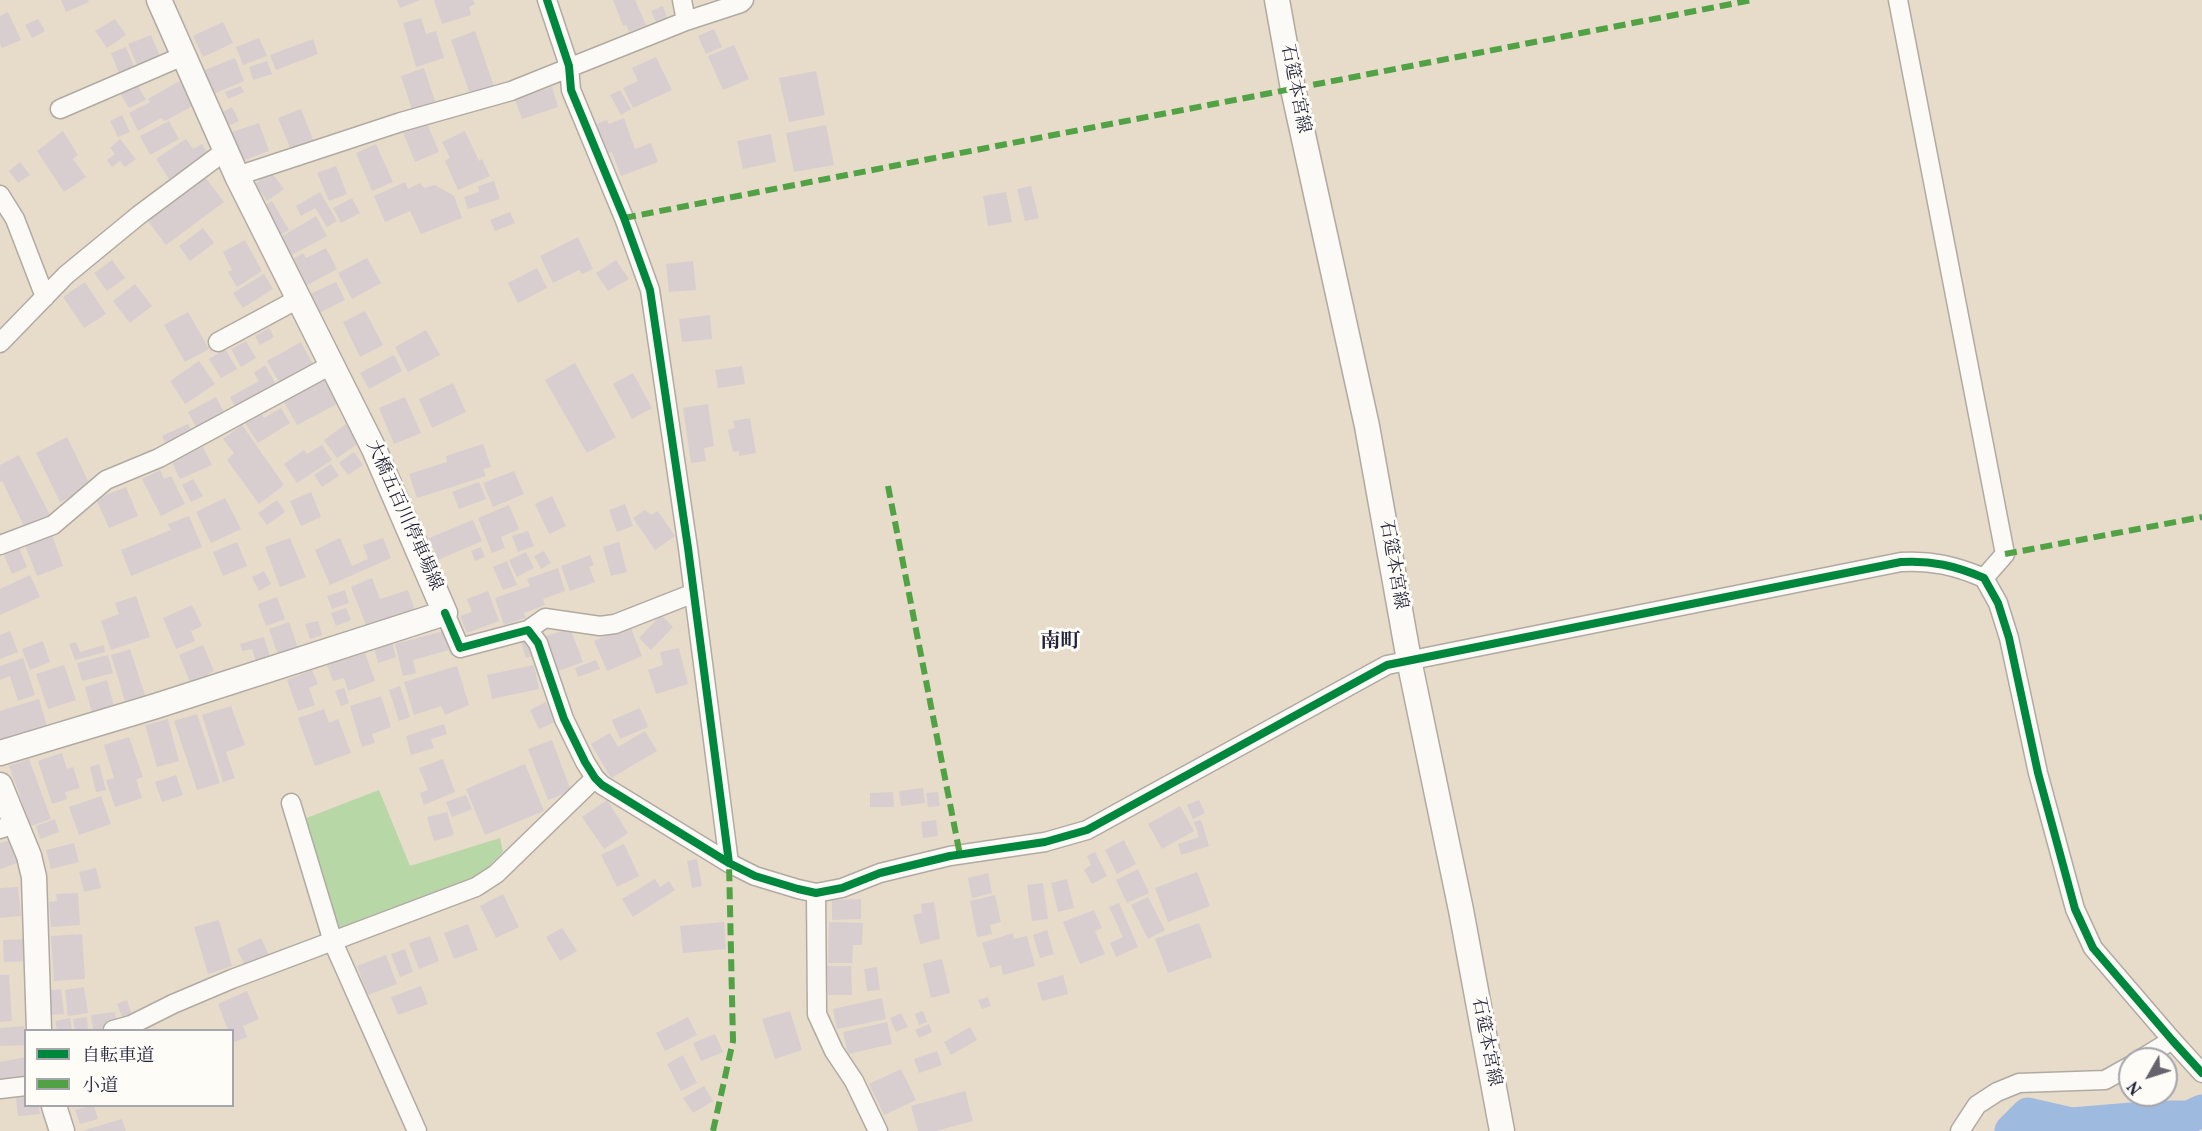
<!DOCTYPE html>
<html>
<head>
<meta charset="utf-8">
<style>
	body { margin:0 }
	#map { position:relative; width:2202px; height:1131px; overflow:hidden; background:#e7dbca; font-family:Vollkorn,"Noto Serif JP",serif }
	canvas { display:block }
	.legend { position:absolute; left:24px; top:1029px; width:210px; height:78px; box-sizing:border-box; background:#fdfcf7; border:2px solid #a5a5ac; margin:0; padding:8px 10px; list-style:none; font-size:18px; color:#22223b }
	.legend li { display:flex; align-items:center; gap:12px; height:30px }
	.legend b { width:30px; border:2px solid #a5a5ac }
	.north { position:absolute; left:2118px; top:1047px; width:60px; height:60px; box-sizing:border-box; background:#fdfcf7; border:2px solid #a5a5ac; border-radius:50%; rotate:231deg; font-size:16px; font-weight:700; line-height:24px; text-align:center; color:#22223b }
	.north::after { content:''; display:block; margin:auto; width:21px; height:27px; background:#67636d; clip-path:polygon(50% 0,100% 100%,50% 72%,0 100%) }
</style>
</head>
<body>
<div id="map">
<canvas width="2202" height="1131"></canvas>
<ul class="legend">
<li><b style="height:8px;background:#00873e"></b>自転車道</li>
<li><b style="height:8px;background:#50a245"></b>小道</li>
</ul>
<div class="north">N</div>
</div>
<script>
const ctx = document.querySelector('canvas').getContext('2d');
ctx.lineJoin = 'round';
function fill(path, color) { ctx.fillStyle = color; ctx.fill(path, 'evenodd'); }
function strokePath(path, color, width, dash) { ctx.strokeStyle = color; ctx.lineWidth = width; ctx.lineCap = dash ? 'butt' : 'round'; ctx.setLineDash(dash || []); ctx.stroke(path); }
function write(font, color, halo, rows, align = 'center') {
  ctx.font = font + ' Vollkorn,"Noto Serif JP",serif'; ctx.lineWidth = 6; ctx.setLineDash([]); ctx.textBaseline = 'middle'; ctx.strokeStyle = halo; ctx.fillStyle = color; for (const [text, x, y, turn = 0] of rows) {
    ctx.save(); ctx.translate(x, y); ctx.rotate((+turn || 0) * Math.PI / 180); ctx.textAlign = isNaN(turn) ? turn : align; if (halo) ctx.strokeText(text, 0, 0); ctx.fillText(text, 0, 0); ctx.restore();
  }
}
fill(new Path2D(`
	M379,790L410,866L500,838L503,852L475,880L335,935L304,819Z`), '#b8d7a7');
strokePath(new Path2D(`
	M2011,1131L2028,1114L2072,1124L2156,1117H2189L2202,1111`), '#9ebade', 33);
fill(new Path2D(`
	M61,0H88L89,2L66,12Z
	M397,0H420L400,8Z
	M434,0H473L475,4L469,7L471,15L442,24Z
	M613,0H635L646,25L629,32L626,25L623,26Z
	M663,6L667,18L656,22L651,11Z
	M8,12L21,40L2,48L0,44V16Z
	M421,18L426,34L436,31L444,58L416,67L403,23Z
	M38,19L45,31L32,38L25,25Z
	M115,19L126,35L107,48L95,31Z
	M223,22L233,43L203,57L193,36Z
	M714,29L722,47L706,54L698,36Z
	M475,31L494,86L470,94L451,40Z
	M151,35L161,58L138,67L128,44Z
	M259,38L267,56L243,65L236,47Z
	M313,39L318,54L276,70L270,55Z
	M734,45L749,79L723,90L708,56Z
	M126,47L134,67L119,73L111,53Z
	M656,57L672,90L633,108L623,88L638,81L632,68Z
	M235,58L244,81L209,96L200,72Z
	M267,61L272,74L253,80L249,67Z
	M424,68L436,104L413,112L401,76Z
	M816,71L825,115L789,122L779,78Z
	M183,79L196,104L165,121L161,118L138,131L129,113L150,102L148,99Z
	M137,84L146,100L129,108L120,93Z
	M241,86L244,92L228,99L225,92Z
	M552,87L558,107L522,119L515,99Z
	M620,90L631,109L621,115L610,95Z
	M232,107L239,121L226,127L220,113Z
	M301,109L314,142L291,150L278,118Z
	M122,115L130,132L118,137L110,121Z
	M624,118L635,149L651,143L658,162L621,176L612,152L605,154L593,125L607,120L609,124Z
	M169,121L179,139L150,155L140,136Z
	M259,123L269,151L242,161L232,132Z
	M427,123L439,152L415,162L403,132Z
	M826,125L834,165L794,172L786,133Z
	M63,131L78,155L73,159L86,177L64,192L37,151Z
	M465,131L479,161L482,159L490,176L458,190L445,161L450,158L442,142Z
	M771,134L776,162L743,169L737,141Z
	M120,139L136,159L125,167L120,161L112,167L107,160L115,154L110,148Z
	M186,139L193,149L202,144L209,155L169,179L156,159Z
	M376,144L393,182L372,191L356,153Z
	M20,162L30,175L18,183L9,171Z
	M336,166L347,194L329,201L317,173Z
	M271,172L284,189L267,201L255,184Z
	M206,178L224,202L166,245L148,221Z
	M494,181L500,199L468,209L464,197L479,192L478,186Z
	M405,182L408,189L420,183L424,188L435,185L454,196L462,218L421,234L410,211L385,222L374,196Z
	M1031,186L1039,218L1025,221L1017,189Z
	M320,192L337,221L327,227L315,208L301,216L296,206Z
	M1006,192L1012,222L988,226L983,196Z
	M352,198L360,213L341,223L333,208Z
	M272,201L289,230L277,237L260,208Z
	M510,212L515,223L495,231L490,220Z
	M316,216L327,236L286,258L276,240Z
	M203,228L214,243L190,261L179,246Z
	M578,237L593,269L582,274L579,270L553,283L540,256Z
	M245,240L262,271L237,287L228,272L232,270L223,252Z
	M326,248L337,269L302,288L288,262L303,253L306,258Z
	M367,258L381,283L352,299L338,273Z
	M112,260L125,278L107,291L94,273Z
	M616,260L629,279L608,291L596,273Z
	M693,261L696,290L669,292L666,264Z
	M537,268L547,288L518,303L508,283Z
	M264,274L273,289L243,308L233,293Z
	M85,282L106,314L84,328L63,297Z
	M336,282L345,300L315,315L306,296Z
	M135,284L152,306L130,323L113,301Z
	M365,311L383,345L360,357L343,322Z
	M188,312L209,349L185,362L164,325Z
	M710,315L712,339L682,342L679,319Z
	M269,328L274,337L260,345L255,336Z
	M426,330L440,355L408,372L395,347Z
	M246,341L256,358L241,367L231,349Z
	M301,342L314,366L281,385L267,361Z
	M225,349L237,369L221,378L209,359Z
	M394,355L402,371L369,389L360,373Z
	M199,361L215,384L185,404L170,381Z
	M575,363L616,437L587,453L545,380Z
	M265,365L278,388L237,410L230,397L259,381L254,373Z
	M742,366L745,384L718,388L715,370Z
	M633,373L652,408L632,419L613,384Z
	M328,379L341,402L297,425L284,402Z
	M453,383L466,412L432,428L419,399Z
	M216,397L225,414L197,429L188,412Z
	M405,397L421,433L394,444L379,408Z
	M708,404L714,446L704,448L706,461L691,463L683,408Z
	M281,408L290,423L258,443L244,421L260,411L264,418Z
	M750,418L756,453L739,456V451L733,452L728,430L735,428L733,421Z
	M188,424L194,434L168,448L162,436Z
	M346,424L359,443L337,458L324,440Z
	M242,425L284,485L259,504L227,460L234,453L223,439Z
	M67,437L91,487L60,502L36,453Z
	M483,444L491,467L483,469L486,476L417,498L409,474L447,462L446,456Z
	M322,445L332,460L297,483L284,464L304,450L307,454Z
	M203,447L212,465L180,479L172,462Z
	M354,452L363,465L348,475L339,463Z
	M19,455L51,517L26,530L2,481L0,482V465Z
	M331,464L339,476L322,487L314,475Z
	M160,470L164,479L171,476L185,504L161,516L142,479Z
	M514,471L524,494L493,507L483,483Z
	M193,479L203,496L191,502L182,485Z
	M479,482L486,499L459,509L452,492Z
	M126,487L138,516L109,528L96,499Z
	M311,492L321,517L301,526L290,501Z
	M552,496L566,526L549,534L535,504Z
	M225,498L241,529L211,543L196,512Z
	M277,500L285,512L267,525L258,513Z
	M625,504L633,526L617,532L609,510Z
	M509,505L519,529L501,537L505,548L492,553L478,518Z
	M645,510L651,515L658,511L675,536L655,550L633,518Z
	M189,516L202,547L131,576L121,550L171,530L168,524Z
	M473,520L482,541L438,560L429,538Z
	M528,531L534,546L518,552L512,536Z
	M52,535L63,566L37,576L25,545Z
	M290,538L306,577L280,587L265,547Z
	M340,538L352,566L368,559L363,545L383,538L391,558L330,585L315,550Z
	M237,542L247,566L223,576L213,552Z
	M619,542L627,572L611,576L603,547Z
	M481,547L485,557L475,561L471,551Z
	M19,548L27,567L12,574L4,555Z
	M544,551L551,563L541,569L534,556Z
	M526,552L534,568L517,577L509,560Z
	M590,555L594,565L589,567L595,582L570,591L561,566Z
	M507,561L517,585L503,590L493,567Z
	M558,568L565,591L543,599L545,605L524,613L526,618L504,625L495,598L530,586L527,579Z
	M264,571L271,584L259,591L252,577Z
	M30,575L40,597L0,615V589Z
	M372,578L380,599L408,590L416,614L368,630L351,587Z
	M345,590L349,603L332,609L327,596Z
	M488,591L499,621L467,633L460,616L472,612L467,599Z
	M136,596L150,637L111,650L101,621L119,614L115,603Z
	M277,597L285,619L266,626L258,604Z
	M192,605L202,626L191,631L195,641L176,649L163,618Z
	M346,608L351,620L336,626L331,613Z
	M661,615L673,627L651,650L639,638Z
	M318,621L322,635L310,639L305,624Z
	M289,622L300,654L280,661L269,629Z
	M630,626L642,656L607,671L594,641Z
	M570,628L583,662L556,672L544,637Z
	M10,631L18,652L0,659V635Z
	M444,631L449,650L413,660L416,673L403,676L395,644Z
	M264,637L272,663L246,664L256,661L252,649L242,651L240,644Z
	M530,638L535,655L526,658L521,642Z
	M43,641L50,662L30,670L22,649Z
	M76,642L80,652L104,645L105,652L75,660L69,644Z
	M392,642L396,657L378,663L374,647Z
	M203,645L214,671L208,674L210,679L192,687L179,655Z
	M679,648L688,684L656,694L648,670L663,665L660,652Z
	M130,649L145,695L125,701L111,655Z
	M365,653L375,681L348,691L344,678L333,681L327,665Z
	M108,655L113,673L82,681L77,663Z
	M23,658L35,695L18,701L10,676L0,680V666Z
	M596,660L600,669L578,677L575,668Z
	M64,665L76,700L48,709L36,674Z
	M534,665L539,689L492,699L487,675Z
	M457,666L469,705L445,715L441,706L414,715L404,682Z
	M312,670L318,684L309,688L315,705L298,711L287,680Z
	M107,680L115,710L93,717L85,687Z
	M400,686L410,717L399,721L389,690Z
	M344,688L349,703L341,706L335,691Z
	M381,696L391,727L372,734L375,743L362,747L350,706Z
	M39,699L48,729L0,744V711Z
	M546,702L555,722L539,729L530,710Z
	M231,706L245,745L226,752L235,778L223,782L202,715Z
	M640,708L648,727L620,739L612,720Z
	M324,709L329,723L338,719L351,753L315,766L298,718Z
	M197,714L220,783L197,790L174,721Z
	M168,719L179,761L157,767L145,725Z
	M444,724L447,734L431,739L434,748L411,755L406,736Z
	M645,731L657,751L611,778L591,744L610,733L618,747Z
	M129,737L143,777L136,779L142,798L115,807L106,780L114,778L104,745Z
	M552,740L571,791L548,800L528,749Z
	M62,753L67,769L73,767L80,788L65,792L67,799L52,804L38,761Z
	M29,759L51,819L31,826L9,766Z
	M443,759L455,792L424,805L420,793L428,790L419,768Z
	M99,764L106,790L96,792L90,767Z
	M525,764L544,811L485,835L466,789Z
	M176,775L183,795L162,802L155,782Z
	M923,788L925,803L901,806L899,791Z
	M893,792L894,807H870V793Z
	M938,792L940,806L928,807L926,793Z
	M466,795L472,809L452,817L446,802Z
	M101,796L111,824L79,835L69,807Z
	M607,800L628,833L604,849L582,817Z
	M1199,800L1205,813L1193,819L1187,805Z
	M1180,806L1194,831L1162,849L1148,824Z
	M447,812L454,835L434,841L427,817Z
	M55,819L59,832L40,839L36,826Z
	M936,820L938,836L923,838L921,822Z
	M1201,820L1209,846L1181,855L1178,844L1199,837L1194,822Z
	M15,839L23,861L0,869V843Z
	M1124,840L1136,864L1117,874L1105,850Z
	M74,843L79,862L51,869L46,850Z
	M624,844L639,876L617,887L601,855Z
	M1095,852L1107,876L1092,884L1084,870L1091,865L1087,856Z
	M697,859L702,886L692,888L687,861Z
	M96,868L101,888L84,892L79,872Z
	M1138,869L1149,893L1127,903L1116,880Z
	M1197,872L1210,906L1168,922L1155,888Z
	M988,873L992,893L972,898L968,878Z
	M655,879L660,887L669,881L675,890L633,917L622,899Z
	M1067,879L1074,908L1058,912L1051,883Z
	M1043,883L1048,919L1032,921L1027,885Z
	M18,887L21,916L0,918V888Z
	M78,893L80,925L51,927L49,902L57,901L56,894Z
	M503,894L519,927L496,938L480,906Z
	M995,895L1001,922L990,925L992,934L977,937L970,901Z
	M1148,897L1165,930L1148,939L1131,905Z
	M861,899V919L832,920V900Z
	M934,902L940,939L920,944L913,915L922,913L921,904Z
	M1119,903L1138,947L1116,957L1110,943L1123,937L1109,907Z
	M1094,910L1102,928L1095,931L1105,954L1080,964L1063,922Z
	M219,920L232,966L208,974L194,927Z
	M724,922L726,949L683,953L680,926Z
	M829,922L863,923L862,945H853L852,963H828Z
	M1199,923L1212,957L1168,973L1155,939Z
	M468,924L478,950L454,959L444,933Z
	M562,928L577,951L560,961L546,937Z
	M1047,930L1054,954L1040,958L1033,935Z
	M1013,933L1014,939L1027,936L1035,966L1003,975L1001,965L990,968L982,943Z
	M82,934L85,979L54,981L51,936Z
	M430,936L439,961L419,969L409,943Z
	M261,938L270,957L246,968L237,949Z
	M26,939L27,961L4,962L3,940Z
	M405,949L413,972L400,977L391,954Z
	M386,955L397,984L368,995L357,966Z
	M942,959L950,993L931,998L923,964Z
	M827,966H851L852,995H828Z
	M877,967L880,990L867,991L864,969Z
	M0,975H9L12,1021L0,1022Z
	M1063,975L1068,994L1042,1001L1037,983Z
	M421,986L428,1004L398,1015L391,997Z
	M84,987L88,1013L68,1016L65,990Z
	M61,989L64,1014L49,1015L46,991Z
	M247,991L259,1019L243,1026L247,1037L232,1043V1030H228L218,1004Z
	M988,997L991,1006L982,1009L978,1000Z
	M882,998L886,1019L837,1029L833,1009Z
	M127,1000L132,1015L123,1019L117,1004Z
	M790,1011L802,1050L775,1059L762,1019Z
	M923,1011L927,1022L919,1025L915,1014Z
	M115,1012L117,1027L93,1030L91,1015Z
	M901,1013L908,1027L896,1032L890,1018Z
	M87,1017L88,1030H75L73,1019Z
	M688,1017L697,1035L665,1051L656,1033Z
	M70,1018L72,1030H57L55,1021Z
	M887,1022L892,1044L848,1054L843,1032Z
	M929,1024L932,1032L919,1038L915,1030Z
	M24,1026L25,1045L0,1046V1028Z
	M970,1027L977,1040L951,1055L944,1042Z
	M715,1034L723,1052L701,1061L693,1043Z
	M937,1051L942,1065L919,1073L914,1059Z
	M683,1055L697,1083L681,1091L667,1064Z
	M26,1057V1077L0,1081V1062Z
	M901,1069L916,1100L884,1115L869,1084Z
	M704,1086L713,1101L693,1113L683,1098Z
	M965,1091L973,1121L936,1131H918L911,1106Z
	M26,1097V1106H39L40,1114L18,1116L16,1098Z
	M90,1106H94L98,1119L80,1124L75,1110Z
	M122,1119L126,1131H85V1130Z`), '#d8ced0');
const minor = new Path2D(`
	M547,0L569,66L571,90L624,218L650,290L688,548L729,863
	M682,0L686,21
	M1898,0L2005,554L1984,578
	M60,109L183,56
	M237,176L401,122L511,91L686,21L741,3L744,0
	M0,195L15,219L45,297
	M218,342L298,299
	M0,343L66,275L139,215L225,151
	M0,545L53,525L106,480L159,458L331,365
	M445,613L460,648L528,630L538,643L564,719L585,762L595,778L602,785L729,863L755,876L798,889L816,893L842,888L880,873L950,856L1045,842L1087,830L1387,665L1901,562C1931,560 1956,566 1984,578L1998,603L2009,638L2038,773L2075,909L2093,948L2172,1040L2202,1073
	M528,630L545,618L600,626L615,624L694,593
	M291,803L333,942L417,1131
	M0,829L15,824
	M816,893L817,1014L834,1051L854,1081L878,1131
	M113,1030L131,1025L173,1004L232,979L476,887L496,874L595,778
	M2141,1059L2172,1040
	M0,1089L26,1086
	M1960,1131L1977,1105L1997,1092L2019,1083L2105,1080L2130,1066`);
const major = new Path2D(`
	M1277,0L1293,89L1367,426L1409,660L1461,910L1502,1131
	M0,753L156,706L445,613L374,449L237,176L159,0
	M0,785L29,856L34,877L39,1030
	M54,1106L62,1131`);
strokePath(minor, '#b1aaa2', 21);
strokePath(major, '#b1aaa2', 27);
strokePath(minor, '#fbfaf7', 18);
strokePath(major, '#fbfaf7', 24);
strokePath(new Path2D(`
	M624,218L1752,0
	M888,486L960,855
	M2005,554L2202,517
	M713,1131L733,1041L729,863`), '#50a245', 6, [12, 6]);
strokePath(new Path2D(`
	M547,0L569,66L571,90L624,218L650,290L688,548L729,863
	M445,613L460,648L528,630L538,643L564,719L585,762L595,778L602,785L729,863L755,876L798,889L816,893L842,888L880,873L950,856L1045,842L1087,830L1387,665L1901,562C1931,560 1956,566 1984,578L1998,603L2009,638L2038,773L2075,909L2093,948L2172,1040L2202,1073`), '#00873e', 8);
write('18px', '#22223b', '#fdfcf7', [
	["石筵本宮線",1294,89,79],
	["大橋五百川停車場線",403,516,66],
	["石筵本宮線",1392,565,80],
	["石筵本宮線",1485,1042,79]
]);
write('bold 20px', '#22223b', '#fdfcf7', [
	["南町",1060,643]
]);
</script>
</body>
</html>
